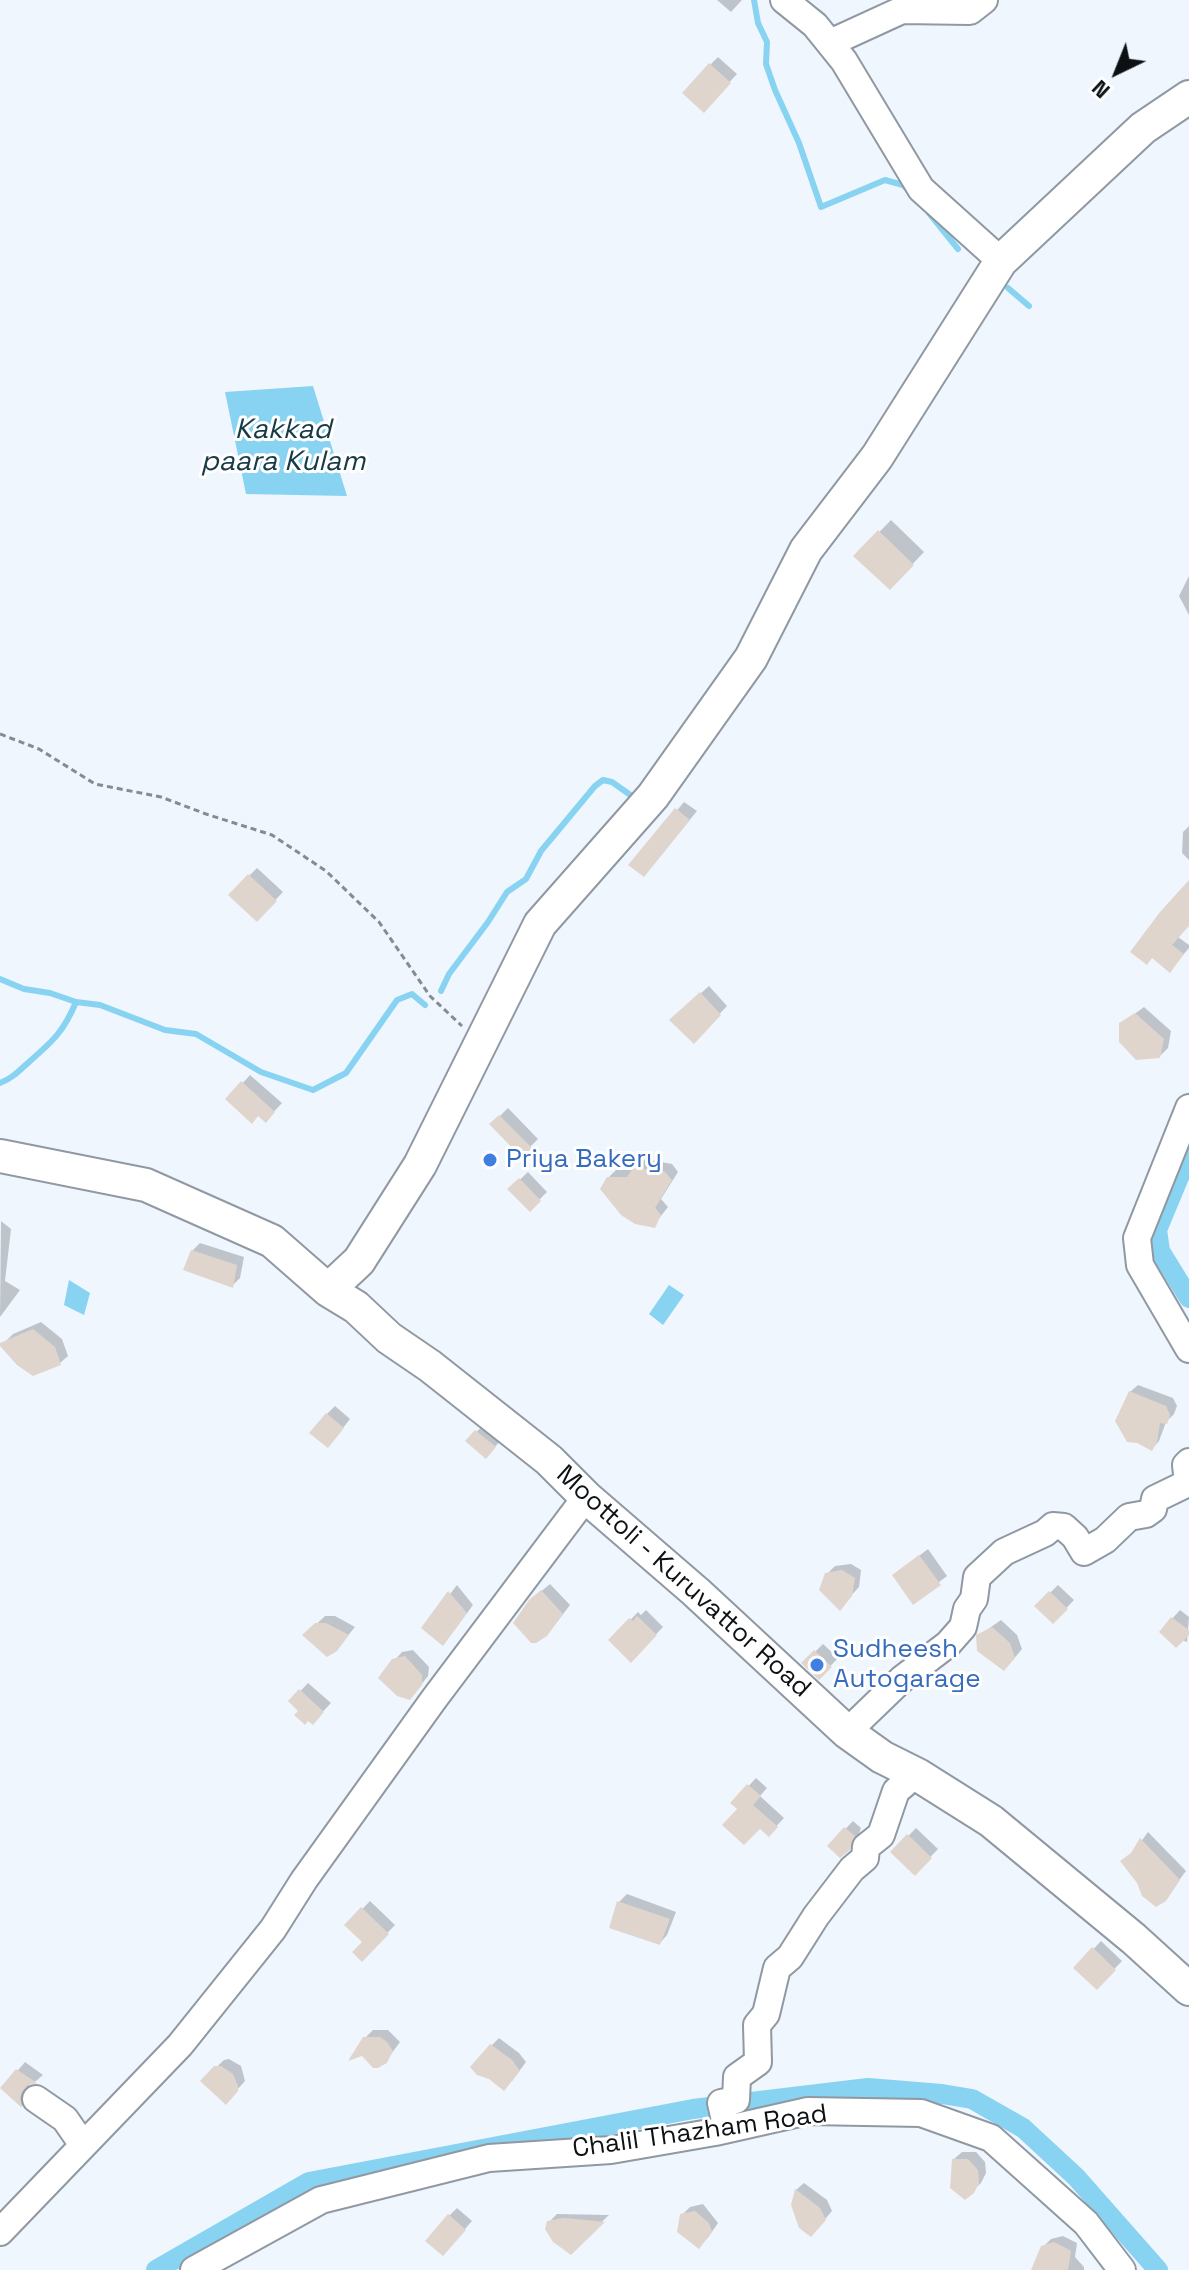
<!DOCTYPE html>
<html>
<head>
<meta charset="utf-8">
<style>
	body { margin:0 }
	#map { position:relative; width:1189px; height:2270px; overflow:hidden; background:#eff6fe; font-family:"Space Grotesk",sans-serif }
	canvas { display:block }
	.north { position:absolute; left:1077px; top:32px; width:80px; height:80px; -webkit-text-stroke:6px #fff; paint-order:stroke; rotate:223deg; font-size:22px; font-weight:700; line-height:32px; text-align:center; color:#0e1114 }
	.north::after { content:''; display:block; margin:auto; width:28px; height:36px; background:#0e1114; clip-path:polygon(50% 0,100% 100%,50% 72%,0 100%) }
</style>
</head>
<body>
<div id="map">
<canvas width="1189" height="2270"></canvas>
<div class="north">N</div>
</div>
<script>
const ctx = document.querySelector('canvas').getContext('2d');
ctx.lineJoin = 'round';
function fill(path, color) { ctx.fillStyle = color; ctx.fill(path, 'evenodd'); }
function strokePath(path, color, width, dash) { ctx.strokeStyle = color; ctx.lineWidth = width; ctx.lineCap = dash ? 'butt' : 'round'; ctx.setLineDash(dash || []); ctx.stroke(path); }
function write(font, color, halo, rows, align = 'center') {
  ctx.font = font + ' "Space Grotesk",sans-serif'; ctx.lineWidth = 6; ctx.setLineDash([]); ctx.textBaseline = 'middle'; ctx.strokeStyle = halo; ctx.fillStyle = color; for (const [text, x, y, turn = 0] of rows) {
    ctx.save(); ctx.translate(x, y); ctx.rotate((+turn || 0) * Math.PI / 180); ctx.textAlign = isNaN(turn) ? turn : align; if (halo) ctx.strokeText(text, 0, 0); ctx.fillText(text, 0, 0); ctx.restore();
  }
}
fill(new Path2D(`
	M313,386L347,496L246,494L225,392Z
	M69,1280L90,1293L84,1315L64,1305Z
	M669,1285L684,1295L663,1325L649,1314Z`), '#88d3f1');
fill(new Path2D(`
	M717,0H742L731,12Z
	M718,57L737,74L711,102L710,65Z
	M891,520L924,552L890,588L856,556Z
	M1189,576V615L1179,596Z
	M684,802L697,811L651,867L631,865Z
	M1189,826V860L1182,853L1183,832Z
	M257,868L283,892L257,919L231,894Z
	M1189,884V924L1178,937L1189,945V948L1170,970L1152,957Z
	M709,986L727,1006L694,1041L679,1013Z
	M1144,1007L1171,1031L1168,1048L1160,1056L1121,1024Z
	M250,1075L282,1103L266,1120L228,1099Z
	M508,1108L538,1139L522,1155L492,1124Z
	M645,1159L672,1164L678,1172L661,1199L668,1207L654,1225L608,1178L616,1170H635Z
	M528,1172L547,1192L530,1209L510,1189Z
	M1,1221L11,1229L5,1281L20,1290L0,1317Z
	M200,1243L244,1257L240,1278L232,1286L192,1251Z
	M41,1322L62,1339L68,1356L60,1363L5,1342L13,1334Z
	M1138,1385L1173,1398L1177,1406L1174,1414L1166,1422L1159,1441L1152,1449L1130,1392Z
	M335,1406L350,1419L335,1438L327,1414Z
	M484,1424L502,1439L493,1449L468,1441Z
	M928,1549L947,1576L913,1602L894,1575Z
	M851,1564L861,1570L859,1587L847,1600L827,1574L835,1566Z
	M550,1584L570,1605L554,1626L539,1593Z
	M457,1585L473,1605L450,1636L424,1628Z
	M1058,1585L1074,1600L1053,1622L1037,1606Z
	M646,1610L663,1627L631,1660L611,1640L638,1612L641,1615Z
	M1180,1610L1189,1617L1187,1642L1161,1631Z
	M325,1616H335L355,1627L336,1650L305,1635Z
	M1001,1620L1017,1635L1022,1649L1012,1661L978,1636Z
	M823,1644L838,1658L819,1678L804,1663Z
	M413,1650L429,1667L428,1676L417,1690L394,1661L402,1652Z
	M308,1683L331,1703L313,1722L291,1701Z
	M756,1778L767,1788L760,1796L784,1818L769,1834L733,1803Z
	M853,1821L861,1828L857,1840L840,1855L829,1846Z
	M916,1828L938,1849L915,1873L893,1852Z
	M1148,1832L1186,1871L1165,1899L1139,1882L1122,1861L1135,1850Z
	M627,1894L676,1912L667,1935L660,1943L619,1902Z
	M370,1901L395,1925L362,1959L365,1942L347,1925Z
	M1101,1941L1122,1961L1097,1987L1076,1968Z
	M373,2030H388L400,2042L386,2061L365,2038Z
	M499,2038L519,2053L526,2062L512,2081L491,2046Z
	M229,2059L241,2066L245,2081L226,2102L203,2080L224,2060Z
	M25,2062L43,2075L36,2081L29,2083V2099L22,2106L3,2088Z
	M962,2152H976L985,2162L986,2173L981,2183L965,2198L954,2159Z
	M804,2183L827,2200L832,2211L819,2226L796,2190Z
	M703,2204L718,2223L707,2239L682,2215L690,2207Z
	M457,2208L472,2221L450,2246L449,2216Z
	M557,2214L609,2215L571,2252L549,2222Z
	M1063,2236L1077,2243L1075,2257L1084,2267V2270H1033L1043,2247L1051,2239Z`), '#0003');
strokePath(new Path2D(`
	M754,0L758,23L767,42L766,64L775,90L799,143L821,207L885,180L903,185L908,190
	M929,213L958,249
	M1008,288L1029,306
	M0,979L24,989L50,993L76,1002
	M441,991L449,974L488,922L507,892L526,879L541,851L595,786L603,780L612,782L636,799
	M0,1083C13,1078 20,1070 30,1061C53,1041 64,1031 76,1002L100,1005L165,1030L196,1034L261,1072L313,1090L346,1073L397,1000L412,994L425,1005`), '#88d3f1', 6);
strokePath(new Path2D(`
	M1189,1153L1157,1230L1160,1251L1189,1298
	M156,2270L309,2182L693,2109L868,2088L942,2094L972,2099L1023,2128L1076,2177L1158,2270`), '#88d3f1', 20);
fill(new Path2D(`
	M709,63L731,83L704,113L682,93Z
	M878,530L914,565L890,590L853,556Z
	M675,808L690,820L644,877L628,865Z
	M248,874L277,901L257,922L228,895Z
	M1189,880V926L1172,945L1184,954L1170,973L1152,958L1147,965L1130,952L1160,912Z
	M700,992L721,1015L694,1044L669,1020Z
	M1135,1013L1164,1039L1160,1058L1136,1060L1119,1042V1023Z
	M241,1081L275,1112L266,1123L258,1116L252,1124L225,1099Z
	M499,1115L532,1148L522,1158L489,1124Z
	M635,1166L654,1172L664,1171L672,1180L655,1208L661,1215L655,1228L635,1224L621,1215L600,1189L607,1177H627Z
	M519,1178L541,1201L530,1212L507,1189Z
	M191,1250L237,1265L233,1288L183,1270Z
	M33,1329L55,1347L61,1365L33,1376L17,1365L0,1346V1343Z
	M1129,1391L1166,1406L1170,1415L1167,1424L1160,1423L1157,1442L1152,1451L1137,1443L1127,1442L1115,1421Z
	M326,1413L344,1428L328,1448L309,1433Z
	M475,1430L496,1447L486,1459L465,1441Z
	M919,1555L941,1585L913,1605L892,1575Z
	M842,1570L855,1578L852,1596L840,1611L819,1590L825,1573Z
	M541,1590L563,1614L547,1636L536,1643H531L513,1623L529,1600Z
	M448,1591L467,1613L443,1646L421,1628Z
	M1049,1591L1068,1609L1053,1624L1034,1606Z
	M637,1616L657,1635L631,1663L608,1640L629,1618L633,1621Z
	M1171,1617L1189,1630V1635L1176,1648L1159,1632Z
	M315,1623H326L349,1635L337,1651L327,1657L302,1635Z
	M992,1627L1010,1643L1015,1658L1004,1671L977,1651L976,1635Z
	M814,1650L832,1667L819,1680L801,1663Z
	M405,1656L422,1675V1685L410,1700L397,1696L378,1678L392,1659Z
	M299,1689L324,1712L313,1725L308,1721L305,1725L294,1715L298,1711L288,1701Z
	M747,1784L761,1796L753,1805L778,1827L769,1837L760,1829L744,1845L722,1825L737,1809L730,1803Z
	M844,1827L855,1836L850,1850L840,1858L827,1846Z
	M907,1834L932,1858L915,1876L890,1852Z
	M1140,1838L1180,1880L1166,1901L1156,1907L1142,1896L1137,1883L1120,1861L1131,1853Z
	M617,1901L670,1919L660,1945L609,1928Z
	M361,1907L389,1934L362,1962L352,1952L362,1942L344,1925Z
	M1092,1947L1116,1970L1097,1990L1073,1968Z
	M363,2037H380L387,2042L393,2051L387,2063L378,2068H373L362,2056L348,2061Z
	M490,2044L512,2060L520,2071L504,2091L489,2079L477,2075L470,2067Z
	M214,2066H221L233,2074L238,2086V2091L226,2105L200,2081Z
	M16,2069L37,2083L28,2085L22,2091L20,2098L22,2108L0,2088Z
	M952,2159H968L978,2170L979,2183L974,2193L965,2200L950,2188Z
	M795,2189L820,2208L826,2220L811,2237L799,2228L791,2205Z
	M695,2211L709,2223L712,2232L699,2249L677,2232L680,2214Z
	M448,2214L466,2230L443,2256L425,2241Z
	M563,2218L575,2219L605,2222L571,2255L553,2242L545,2229L547,2221Z
	M1054,2242L1071,2251L1068,2270H1031L1041,2246Z`), '#e0d5cd');
const minor = new Path2D(`
	M784,0L815,25L844,61L921,189L1001,261
	M830,43L902,10L970,11L984,0
	M1189,1108L1137,1238L1140,1265L1189,1349
	M847,1732L902,1679L948,1644L963,1627L967,1609L974,1599L977,1577L1004,1552L1045,1533L1053,1526L1064,1527L1075,1537L1084,1552L1105,1540L1129,1517L1146,1514L1153,1509L1155,1499L1188,1483L1186,1465L1189,1462
	M36,2099L65,2119L83,2145
	M727,2129L721,2103L736,2100L737,2077L758,2062L757,2025L766,2014L777,1968L790,1957L816,1916L852,1869L865,1858L866,1847L881,1835L896,1791L910,1779V1771
	M0,2232L180,2045L273,1929L304,1880L434,1699L586,1497
	M194,2270L321,2200L489,2158L611,2150L715,2132L808,2111L921,2113L991,2138L1086,2223L1122,2270`);
const major = new Path2D(`
	M0,1156L146,1185L272,1241L328,1290L356,1307L389,1338L430,1366L549,1460L586,1497L696,1592L847,1732L882,1757L918,1775L991,1821L1134,1939L1189,1989
	M328,1290L359,1261L420,1165L540,924L653,796L751,658L806,550L877,457L1001,261L1143,128L1189,97`);
strokePath(minor, '#9098a2', 30);
strokePath(major, '#9098a2', 36);
strokePath(new Path2D(`
	M0,734L39,749L95,784L161,797L206,814L272,835L326,871L379,922L430,996L462,1026`), '#868b91', 3, [6, 4]);
strokePath(minor, '#fff', 26);
strokePath(major, '#fff', 32);
for (const [x, y, r, color] of [
	[490,1160,8,"#3f7fe0"],
	[817,1665,8,"#3f7fe0"]
]) { const dot = new Path2D(); dot.arc(x, y, r, 0, 2 * Math.PI); ctx.fillStyle = color; ctx.fill(dot); strokePath(dot, '#fff', 3); }
write('26px', '#366cbe', '#fff', [
	["Priya Bakery",506,1160],
	["Sudheesh",833,1650],
	["Autogarage",833,1680]
], 'left');
write('26px', '#0e1114', '#fff', [
	["Moottoli - Kuruvattor Road",683,1582,42],
	["Chalil Thazham Road",700,2132,-8]
]);
write('italic 28px', '#173a47', '#fff', [
	["Kakkad",283,430],
	["paara Kulam",283,462]
]);
</script>
</body>
</html>
